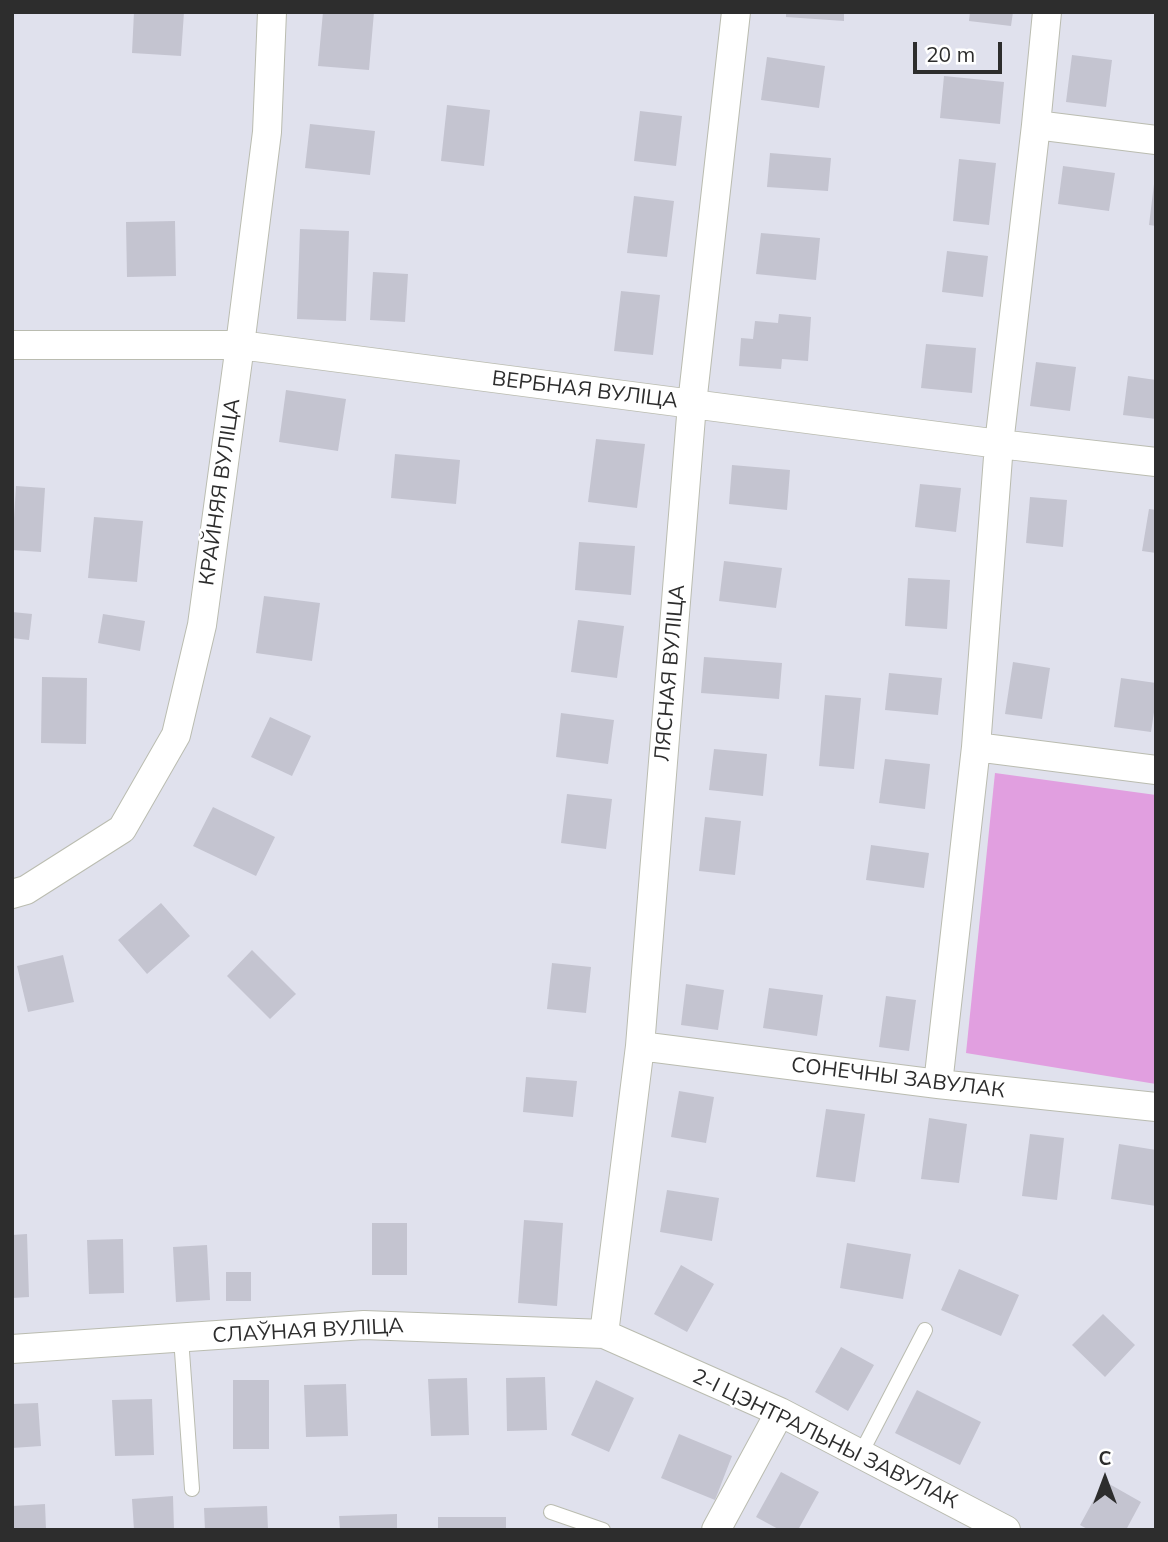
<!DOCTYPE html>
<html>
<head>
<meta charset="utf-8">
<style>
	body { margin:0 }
	#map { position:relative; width:1168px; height:1542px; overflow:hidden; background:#e0e1ed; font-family:Mulish,sans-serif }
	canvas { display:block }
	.frame { position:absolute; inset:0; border:14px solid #2d2d2d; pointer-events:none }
	.north { position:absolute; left:1070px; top:1444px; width:70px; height:70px; -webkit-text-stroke:5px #fff; paint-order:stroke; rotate:0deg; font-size:19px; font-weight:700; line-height:28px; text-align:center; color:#2d2d2d }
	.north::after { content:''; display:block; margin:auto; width:24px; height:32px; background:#2d2d2d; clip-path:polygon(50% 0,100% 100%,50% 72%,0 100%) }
	.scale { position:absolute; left:913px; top:42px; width:89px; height:32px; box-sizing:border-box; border:4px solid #2d2d2d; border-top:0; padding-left:9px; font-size:21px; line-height:24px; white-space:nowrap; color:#2d2d2d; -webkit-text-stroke:5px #fff; paint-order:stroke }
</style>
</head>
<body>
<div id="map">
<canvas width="1168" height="1542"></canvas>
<div class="frame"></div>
<div class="north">С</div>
<div class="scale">20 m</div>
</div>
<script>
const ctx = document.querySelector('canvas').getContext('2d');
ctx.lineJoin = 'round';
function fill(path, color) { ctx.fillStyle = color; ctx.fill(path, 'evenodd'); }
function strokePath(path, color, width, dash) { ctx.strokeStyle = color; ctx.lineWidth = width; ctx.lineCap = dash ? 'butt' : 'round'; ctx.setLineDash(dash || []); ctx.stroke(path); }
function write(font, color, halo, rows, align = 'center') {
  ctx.font = font + ' Mulish,sans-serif'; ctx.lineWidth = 5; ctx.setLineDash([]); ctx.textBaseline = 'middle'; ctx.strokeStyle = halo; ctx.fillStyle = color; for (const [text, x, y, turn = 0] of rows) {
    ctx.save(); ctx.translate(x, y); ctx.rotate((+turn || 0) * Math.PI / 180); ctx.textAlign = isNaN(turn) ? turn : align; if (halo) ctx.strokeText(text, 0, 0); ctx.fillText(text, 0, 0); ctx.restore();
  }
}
fill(new Path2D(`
	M995,773L1156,795V1084L966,1053Z`), '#e19fe0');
fill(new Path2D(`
	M134,12H184L181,56L132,53Z
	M323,12H374L369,70L318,66Z
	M786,12H844V21L786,17Z
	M970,12H1013L1011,26L969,21Z
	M1072,55L1112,60L1106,107L1066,102Z
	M767,57L825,66L819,108L761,100Z
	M944,76L1004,82L1000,124L940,118Z
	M447,105L490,110L484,166L441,161Z
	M640,111L682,116L676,166L634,161Z
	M310,124L375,131L370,175L305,168Z
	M770,153L831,158L828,191L767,187Z
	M959,159L996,163L989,225L953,221Z
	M1063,166L1115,173L1109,211L1058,204Z
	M1154,184H1156V226L1149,225Z
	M634,196L674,201L667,257L627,253Z
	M175,221L176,276L127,277L126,222Z
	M300,229L349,231L346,321L297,319Z
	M761,233L820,238L816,280L756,274Z
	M947,251L988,256L983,297L942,292Z
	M373,272L408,274L405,322L370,320Z
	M621,291L660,295L653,355L614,351Z
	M779,314L811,317L808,361L782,359L781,369L739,366L741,338L753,339L755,321L778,323Z
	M926,344L976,348L972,393L921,388Z
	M1036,362L1076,367L1070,411L1030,406Z
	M1128,376L1156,380V419L1123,415Z
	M286,390L346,399L338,451L279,442Z
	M596,439L645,444L637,508L588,502Z
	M395,454L460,460L456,504L391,498Z
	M732,465L790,470L787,510L729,504Z
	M920,484L961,488L956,532L915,527Z
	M16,486L45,488L41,552L12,550Z
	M1030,497L1067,500L1063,547L1026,543Z
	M1149,509L1156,510V553L1142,551Z
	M94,517L143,521L137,582L88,578Z
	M579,542L635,546L631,595L575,590Z
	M724,561L782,568L776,608L719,601Z
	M908,578L950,580L947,629L905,626Z
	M264,596L320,603L312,661L256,653Z
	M12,612L32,614L29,640L12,638Z
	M103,614L145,621L140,651L98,643Z
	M578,620L624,626L617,678L571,672Z
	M704,657L782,663L779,699L701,693Z
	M1013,662L1050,668L1042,719L1005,714Z
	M889,673L942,678L938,715L885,710Z
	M42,677L87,678L86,744L41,743Z
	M1121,678L1156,683V699L1151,732L1114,727Z
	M825,695L861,698L854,769L819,766Z
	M561,713L614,720L608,764L556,757Z
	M270,717L311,736L292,776L251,757Z
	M714,749L767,754L763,796L709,790Z
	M885,759L930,764L925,809L879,803Z
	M567,794L612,799L606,849L561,843Z
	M213,807L275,837L256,876L193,846Z
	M705,817L741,821L735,875L699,871Z
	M871,845L929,853L924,888L866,880Z
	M161,903L190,936L147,974L118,940Z
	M252,950L296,994L270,1019L227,976Z
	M63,955L74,1002L28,1012L17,966Z
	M552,963L591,967L586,1013L547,1009Z
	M686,984L724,990L718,1030L681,1025Z
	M769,988L823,995L817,1036L763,1028Z
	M886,996L916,1000L909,1051L879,1047Z
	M526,1077L577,1081L573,1117L523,1112Z
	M679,1091L714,1097L706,1143L671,1137Z
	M826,1109L865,1114L855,1182L816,1177Z
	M929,1118L967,1124L959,1183L921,1179Z
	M1030,1134L1064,1138L1057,1200L1022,1196Z
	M1119,1144L1156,1150V1206L1111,1199Z
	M667,1190L719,1198L712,1241L660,1232Z
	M524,1220L563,1223L557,1306L518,1303Z
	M372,1223H407V1275H372Z
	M27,1234L29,1297L12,1298V1235Z
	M123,1239L124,1293L89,1294L87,1240Z
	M847,1243L911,1254L903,1299L840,1288Z
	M207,1245L210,1300L176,1302L173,1247Z
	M681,1265L714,1284L687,1332L654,1314Z
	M959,1269L1019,1295L1001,1336L941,1310Z
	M226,1272H251V1301H226Z
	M1103,1314L1135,1345L1105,1377L1072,1345Z
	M841,1347L874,1365L848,1411L815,1392Z
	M545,1377L547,1430L507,1431L506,1378Z
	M467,1378L469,1435L431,1436L428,1379Z
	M233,1380H269V1449H233Z
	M596,1380L634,1398L609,1452L571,1435Z
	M346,1384L348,1436L306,1437L304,1385Z
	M917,1390L981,1422L960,1465L895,1433Z
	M152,1399L154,1455L115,1456L112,1400Z
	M38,1403L41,1446L12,1448V1404Z
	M679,1434L732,1456L715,1500L661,1478Z
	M781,1472L819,1492L798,1530H780L756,1517Z
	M1104,1481L1141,1502L1126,1530H1089L1080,1525Z
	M173,1496L174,1530H134L132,1499Z
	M45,1504L46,1530H12V1506Z
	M267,1506L268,1530H205L204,1508Z
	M397,1514V1530H340L339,1516Z
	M438,1517H506V1530H438Z`), '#c4c4d0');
const lane = new Path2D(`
	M181,1338L192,1489
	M860,1455L925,1330
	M551,1512L603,1530`);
const street = new Path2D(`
	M1036,125L1156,140
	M12,345H240L999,444L1156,462
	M976,747L1156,770
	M12,894L26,890L122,829L176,735L202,625L240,345L267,132L272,12
	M640,1046L938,1084L1156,1107
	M938,1084L976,747L999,444L1036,125L1047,12
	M604,1334L640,1046L692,404L736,12
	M12,1349L364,1325L604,1334L780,1412L1006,1530
	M716,1530L780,1412`);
strokePath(lane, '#babcb0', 16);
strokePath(street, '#babcb0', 30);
strokePath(lane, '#fff', 14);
strokePath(street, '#fff', 28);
write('21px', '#2d2d2d', '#fff', [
	["ВЕРБНАЯ ВУЛІЦА",585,390,7],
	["КРАЙНЯЯ ВУЛІЦА",220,492,-82],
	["ЛЯСНАЯ ВУЛІЦА",670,673,-85],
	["СОНЕЧНЫ ЗАВУЛАК",898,1078,7],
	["СЛАЎНАЯ ВУЛІЦА",308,1331,-3],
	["2-І ЦЭНТРАЛЬНЫ ЗАВУЛАК",825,1439,26]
]);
</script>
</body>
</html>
